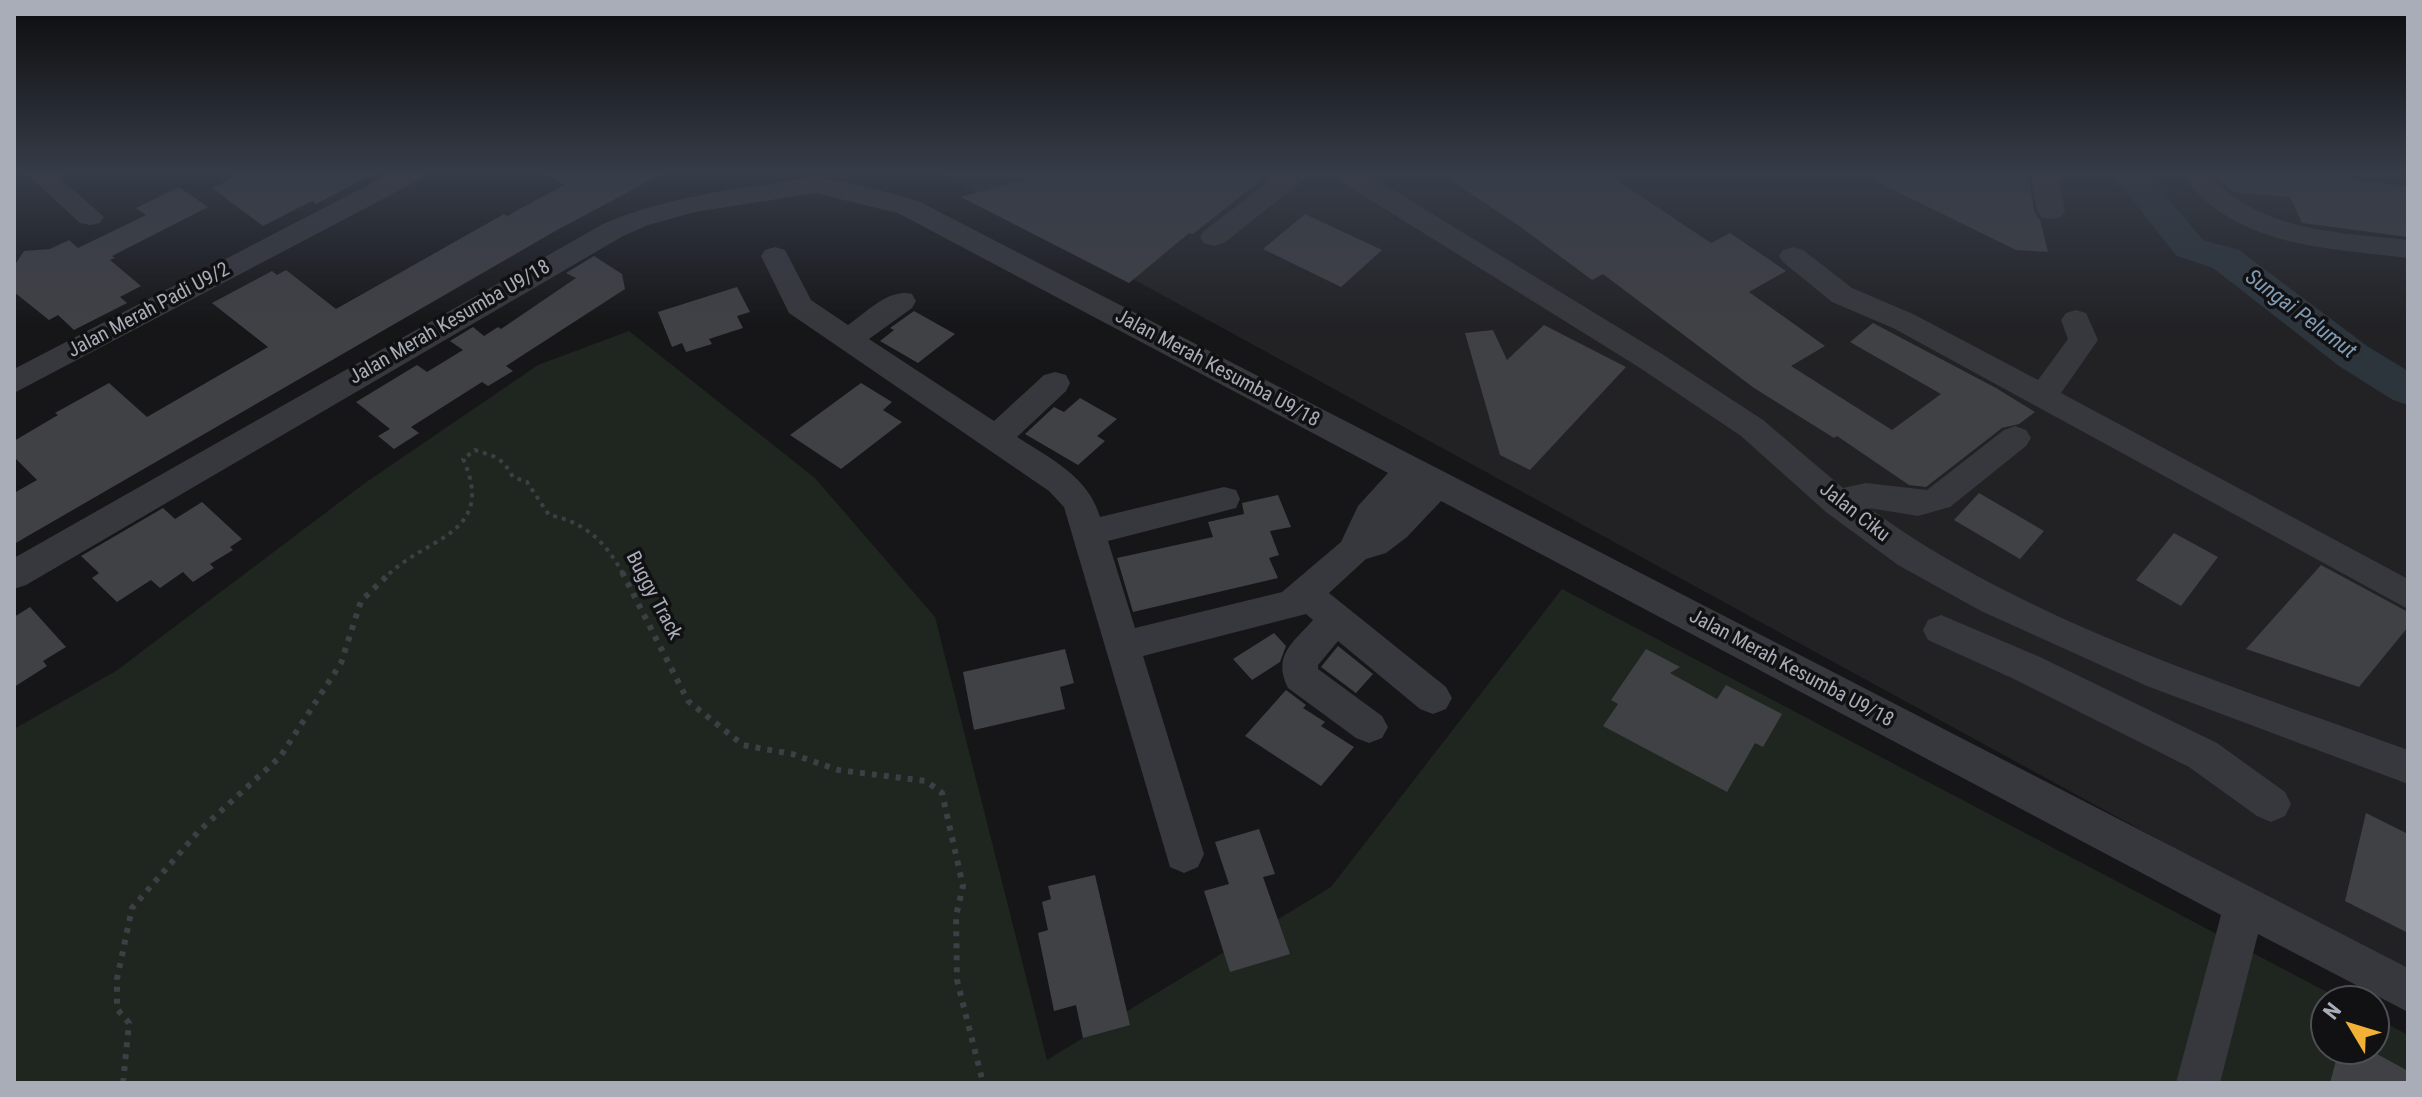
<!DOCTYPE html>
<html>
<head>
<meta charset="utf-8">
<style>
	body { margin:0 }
	#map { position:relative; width:2422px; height:1097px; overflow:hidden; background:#161618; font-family:"Roboto Condensed",sans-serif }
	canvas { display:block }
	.frame { position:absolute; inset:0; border:16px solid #a8adb8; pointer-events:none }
	.north { position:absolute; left:2310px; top:985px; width:80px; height:80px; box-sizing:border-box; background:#111113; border:2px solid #4d4f55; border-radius:50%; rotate:308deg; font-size:22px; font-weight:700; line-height:32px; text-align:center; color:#a8adb8 }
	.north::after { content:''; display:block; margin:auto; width:28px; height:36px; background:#f2b134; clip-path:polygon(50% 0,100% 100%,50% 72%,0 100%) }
</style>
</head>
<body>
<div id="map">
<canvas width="2422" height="1097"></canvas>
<div class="frame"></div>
<div class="north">N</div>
</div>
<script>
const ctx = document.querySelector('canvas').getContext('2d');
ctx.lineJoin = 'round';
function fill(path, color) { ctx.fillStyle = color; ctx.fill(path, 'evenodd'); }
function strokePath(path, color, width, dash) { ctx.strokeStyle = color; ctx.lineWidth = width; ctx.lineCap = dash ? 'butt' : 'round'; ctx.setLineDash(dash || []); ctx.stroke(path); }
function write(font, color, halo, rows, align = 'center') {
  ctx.font = font + ' "Roboto Condensed",sans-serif'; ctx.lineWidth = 7; ctx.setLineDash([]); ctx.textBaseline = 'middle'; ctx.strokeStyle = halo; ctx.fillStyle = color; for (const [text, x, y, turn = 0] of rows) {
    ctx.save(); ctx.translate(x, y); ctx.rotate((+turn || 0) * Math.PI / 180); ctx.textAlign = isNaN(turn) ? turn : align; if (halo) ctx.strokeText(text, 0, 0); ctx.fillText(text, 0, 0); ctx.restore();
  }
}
fill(new Path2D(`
	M939,173H2408V977V976Z`), '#222225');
fill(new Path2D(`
	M629,331L815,478L935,617L1047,1060L1331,887L1562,589L2344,1001H2326V1049H2374V1017L2408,1035V1083H14V729L116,671L365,483L538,365Z`), '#1e261f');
fill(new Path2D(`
	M2110,173H2147L2203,240L2239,250L2367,346L2408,371V405L2393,400L2339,366L2213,268L2177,256Z`), '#2c353c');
fill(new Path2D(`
	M242,173H374L316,204L312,201L263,226L212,188Z
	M544,173H664L557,230L14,544V493L37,480L14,457V441L58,415L55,413L109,383L147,417L268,347L212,303L272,271L277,275L286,270L336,309L504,214L507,216L564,185Z
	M1049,173H1270L1193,234L1189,233L1129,283L961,197Z
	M1440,173H1606L1711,243L1730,233L1786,271L1749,292L1825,346L1791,366L1892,430L1941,394L1850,342L1873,323L1996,388L2035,412L2019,424L2002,428L1926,487L1909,485L1837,436L1834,438L1754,388L1603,274L1592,280L1518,225Z
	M1859,173H2028L2034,211L2040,220L2048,252L2016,250Z
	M2213,173H2294L2408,186V237L2302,223L2290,197L2232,192Z
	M179,187L208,207L112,256L115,258L110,260L141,286L120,297L127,303L74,330L58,315L49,320L14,292V266L24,251L50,249L69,240L78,248L146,215L136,208Z
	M1305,214L1382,250L1341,287L1263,249Z
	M594,256L622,274L625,289L506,366L513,371L488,386L482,382L411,427L419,433L394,449L378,436L390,429L356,402L417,365L427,372L463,350L450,341L473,327L484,336L498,327L501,329L576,278L566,273Z
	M737,287L750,312L737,316L743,328L709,339L712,344L686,352L682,343L672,347L658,312Z
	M914,311L955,334L918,363L880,341L894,330L890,328Z
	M1544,325L1626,367L1530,470L1500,455L1465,333L1493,330L1507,360Z
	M861,383L892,402L883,410L902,422L841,469L790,435Z
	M1080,398L1117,419L1097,436L1105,441L1078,465L1025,434L1054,407L1064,412Z
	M1979,493L2044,531L2020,559L1954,520Z
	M1278,495L1291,527L1270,531L1279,555L1269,558L1278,578L1133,612L1117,558L1213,537L1208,522L1244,514L1242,503Z
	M202,502L242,539L230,547L233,550L210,564L214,568L193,582L183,572L160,588L151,580L117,602L92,578L99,573L81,556L163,508L175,519Z
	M2174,533L2218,557L2181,606L2136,580Z
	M2321,565L2408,612V627L2359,687L2246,649Z
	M30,607L66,647L43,661L47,666L14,687V617Z
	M1274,633L1286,646L1280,662L1252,680L1233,659Z
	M1338,646L1373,674L1356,693L1321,667Z
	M1065,649L1074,683L1060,687L1065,709L974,730L963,672Z
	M1646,649L1680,667L1670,673L1717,699L1726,685L1782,714L1763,747L1755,743L1727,792L1603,726L1618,704L1611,700Z
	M1286,690L1306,705L1303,708L1325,722L1321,726L1354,747L1321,786L1245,736Z
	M2366,813L2408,834V933L2345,901Z
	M1259,829L1275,874L1263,877L1290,954L1230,972L1204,891L1229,884L1215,842Z
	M1095,875L1130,1025L1083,1038L1076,1005L1054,1011L1038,933L1048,930L1042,902L1051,899L1048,886Z
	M2339,1049H2368L2408,1071V1083H2330Z`), '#404145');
strokePath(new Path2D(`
	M389,574C427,537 497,534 463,459L475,450L493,456L504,463L513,477L527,482L549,515C585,522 606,542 623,574`), '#3d3f44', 4, [4, 5]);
strokePath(new Path2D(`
	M622,572L688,701L743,745L792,754L838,770L926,781L942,793L963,886L956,916L957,980L983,1083
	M123,1083L129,1023L117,1009V979L132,908L199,831L280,757L341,663L361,601L391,572`), '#3d3f44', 6, [5, 7]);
fill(new Path2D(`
	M26,173H55L104,217L100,223L90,225L80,223Z
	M391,173H425L421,179L14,393V369Z
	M1280,173H1312L1224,243L1214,246L1204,243L1200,237L1204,231Z
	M1333,173H1365L1662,354L1763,420L1843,488L1866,483L1927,490L2004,430L2015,426L2026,430L2031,438L2026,446L1950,507L1918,516L1869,508C2027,623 2225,683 2408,750V784L2147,686L1981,611L1898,565L1826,512L1741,436L1640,368L1337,179Z
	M2031,173H2057L2065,211L2061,217L2051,219L2041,217L2037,211Z
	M2181,173H2208C2259,232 2337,232 2408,240V258C2327,248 2232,247 2181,173Z
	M815,177L860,185L918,201L2408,968V1012L2258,934L2220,1083H2176L2221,915L1441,501L1407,537L1386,553L1366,559L1329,593L1446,687L1452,698L1446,709L1433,714L1420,709L1338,641L1318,665V669L1382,716L1388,727L1382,738L1369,743L1356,738L1288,688C1272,655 1293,643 1313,620L1306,614L1143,656L1204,854L1198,867L1184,873L1170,867L1064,507L1049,491L789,313L761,256L765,250L775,247L785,250L811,300L848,325C867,312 889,288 912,294L916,301L912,308L869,339L994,421L1044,375L1055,372L1066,375L1070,383L1066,391L1017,437C1051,459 1088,476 1100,517L1224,487L1236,490L1240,499L1236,508L1108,541L1135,628L1282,592L1341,542L1358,506L1388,473L898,213L815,193L695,212L648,225L623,236L26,585L14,589V558L603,224C670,195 744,188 815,177Z
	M1793,247L1803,250L1852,288L1913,314L2038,380L2068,339L2061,320L2066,313L2076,310L2086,313L2098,340L2061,393L2408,579V609L1893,328L1832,302L1783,262L1779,256L1783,250Z
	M1941,615L2040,657L2217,743L2285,792L2291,804L2285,816L2271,822L2257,816L2189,767L2014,679L1928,640L1923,630L1928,620Z`), '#37383d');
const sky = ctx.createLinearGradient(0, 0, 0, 327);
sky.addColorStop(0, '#0c0c0d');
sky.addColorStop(0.53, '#363c48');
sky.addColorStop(1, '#363c4800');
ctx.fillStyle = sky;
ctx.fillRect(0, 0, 2422, 327);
write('20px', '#a8adb8', '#111113', [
	["Jalan Merah Padi U9/2",149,311,-28],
	["Jalan Merah Kesumba U9/18",450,323,-30],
	["Jalan Merah Kesumba U9/18",1217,369,28],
	["Jalan Ciku",1854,513,38],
	["Buggy Track",653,596,62],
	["Jalan Merah Kesumba U9/18",1791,669,28]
]);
write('italic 22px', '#7f9bb3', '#111113', [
	["Sungai Pelumut",2300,315,37]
]);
</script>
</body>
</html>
